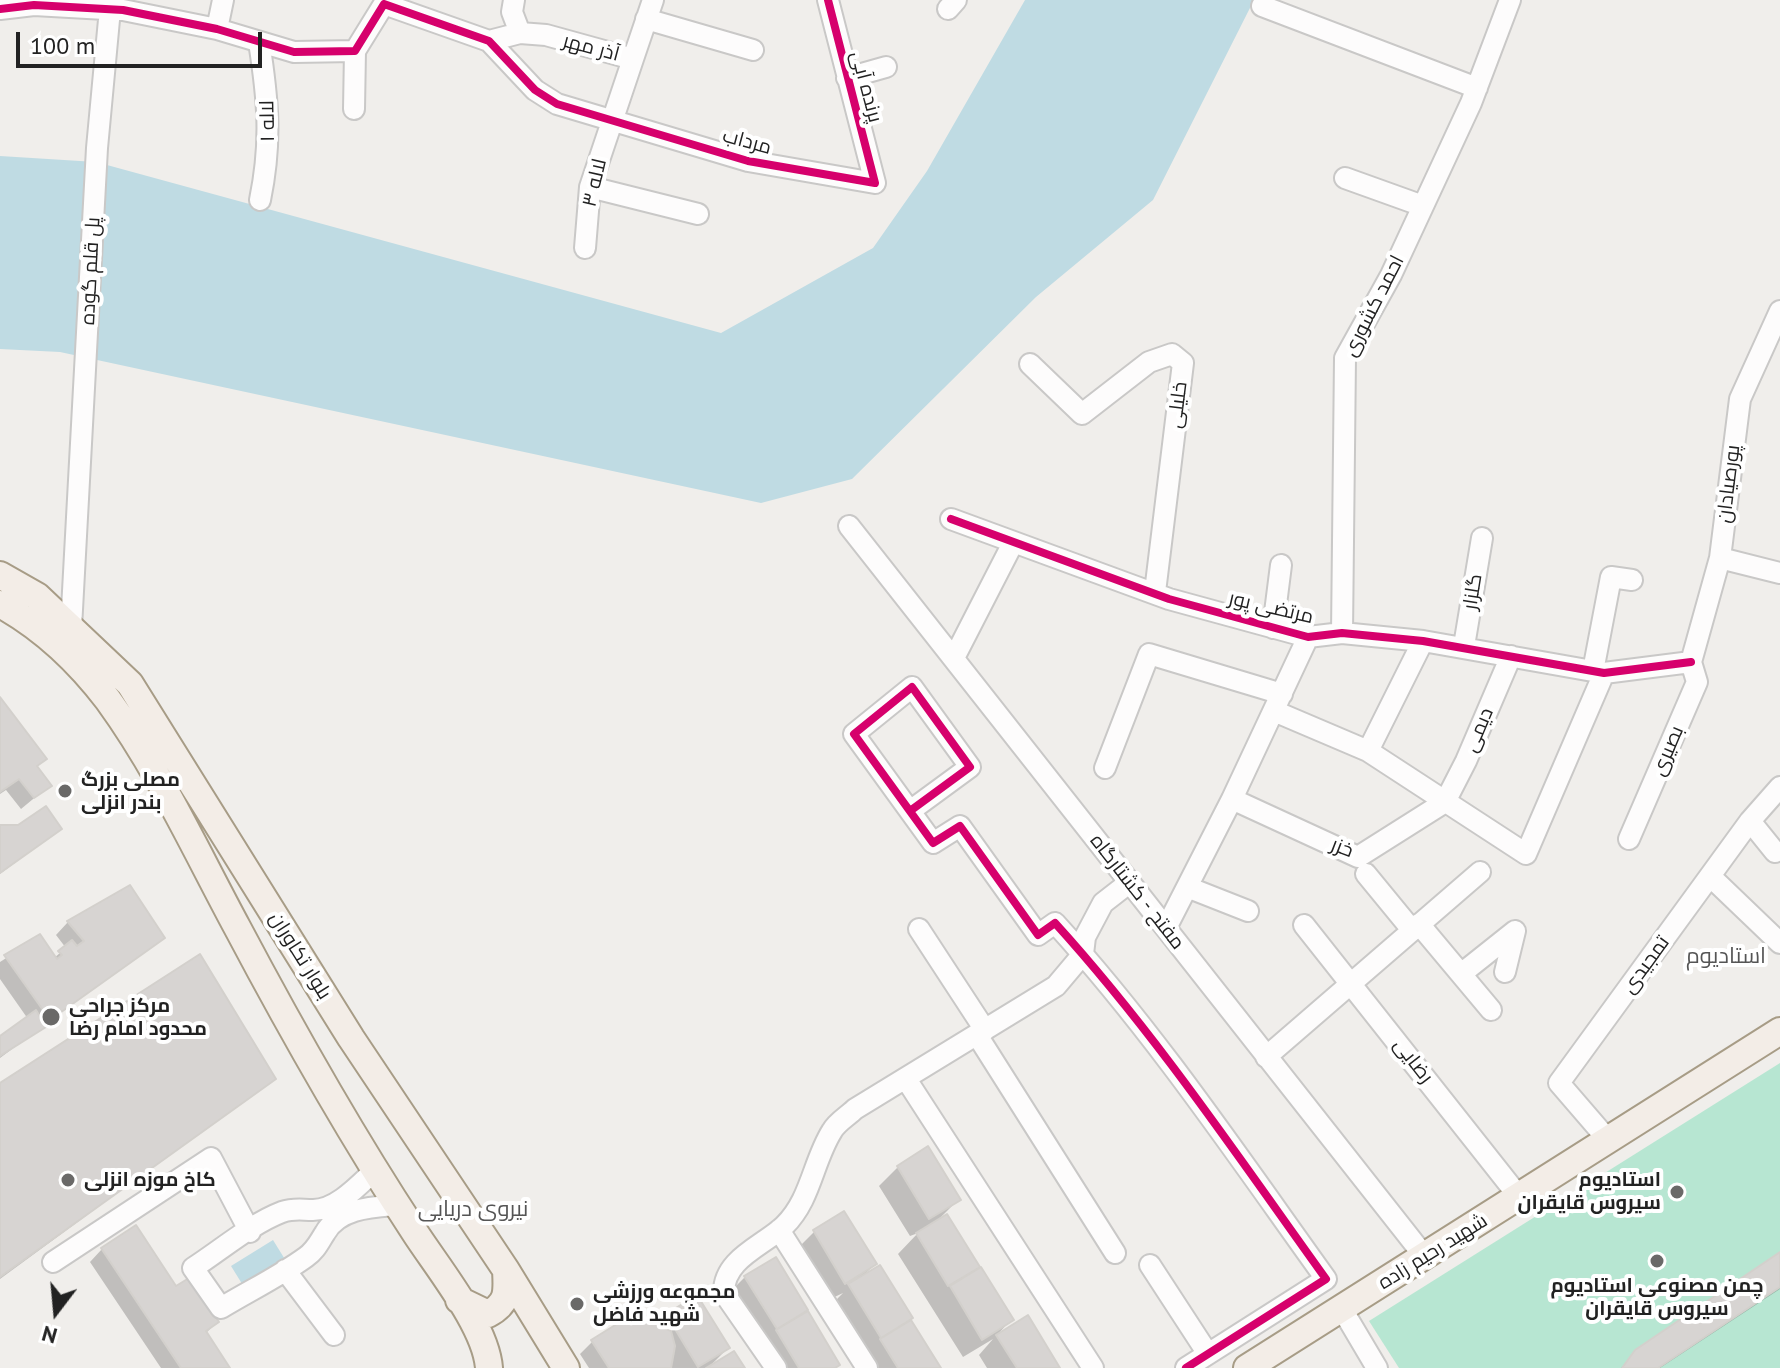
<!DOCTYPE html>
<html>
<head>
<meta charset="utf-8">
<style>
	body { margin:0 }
	#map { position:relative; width:1780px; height:1368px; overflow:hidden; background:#f0eeeb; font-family:"PT Sans",sans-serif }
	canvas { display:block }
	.north { position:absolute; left:16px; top:1272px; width:80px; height:80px; -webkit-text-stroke:6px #fff; paint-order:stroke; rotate:196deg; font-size:22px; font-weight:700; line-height:32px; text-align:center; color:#222 }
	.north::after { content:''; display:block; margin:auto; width:28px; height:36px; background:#222; clip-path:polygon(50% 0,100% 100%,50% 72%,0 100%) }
	.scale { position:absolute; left:16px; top:32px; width:246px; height:36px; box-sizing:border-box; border:4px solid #222; border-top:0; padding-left:10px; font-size:24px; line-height:28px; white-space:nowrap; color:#222; -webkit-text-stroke:6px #fff; paint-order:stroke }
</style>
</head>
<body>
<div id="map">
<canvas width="1780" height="1368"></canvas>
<div class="north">N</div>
<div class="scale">100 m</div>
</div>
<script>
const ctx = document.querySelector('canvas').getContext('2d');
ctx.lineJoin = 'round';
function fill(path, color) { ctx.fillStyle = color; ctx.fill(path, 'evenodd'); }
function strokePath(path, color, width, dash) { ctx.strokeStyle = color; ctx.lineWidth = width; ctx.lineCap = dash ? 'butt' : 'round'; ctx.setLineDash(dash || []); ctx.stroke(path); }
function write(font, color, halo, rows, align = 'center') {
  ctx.font = font + ' "PT Sans",Cairo,sans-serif'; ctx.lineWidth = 8; ctx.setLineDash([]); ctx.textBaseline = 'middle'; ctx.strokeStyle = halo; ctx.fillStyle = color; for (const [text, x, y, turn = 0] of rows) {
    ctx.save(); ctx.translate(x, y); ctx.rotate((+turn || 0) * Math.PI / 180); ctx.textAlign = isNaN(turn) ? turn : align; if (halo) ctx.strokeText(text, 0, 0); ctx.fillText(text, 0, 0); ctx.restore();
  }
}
fill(new Path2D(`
	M1780,1063V1368H1399L1369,1321Z`), '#b7e6d2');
fill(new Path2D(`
	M1025,0H1254L1153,200L1036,297L852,479L761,503L60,352L0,349V156L96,162L721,333L873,248L927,171Z
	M273,1240L286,1261L244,1287L231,1266Z`), '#bfdbe3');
fill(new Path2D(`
	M0,700L45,759L36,768L50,785L21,809L6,790L0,794Z
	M0,827L60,829L0,874Z
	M129,887L163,937L0,1058V1039L28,1019L0,979V962L39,937L54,958L66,948L56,935L68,922Z
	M200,957L274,1078L0,1279V1083Z
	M898,1167L958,1200L938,1220L947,1217L1011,1320L997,1335L1058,1368H987L979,1355L993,1339L963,1357L898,1254L918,1233L910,1236L879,1186Z
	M814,1232L875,1264L863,1276L879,1268L939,1368H868L831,1305L843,1293L826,1301L795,1251Z
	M102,1249L176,1289L217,1322L205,1334L228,1368H161L90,1262Z
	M1780,1254V1289L1660,1368H1621L1636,1352Z
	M775,1259L838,1364L834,1368H769L726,1296L745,1277Z
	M667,1315L728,1348L708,1368H589L580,1354L593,1341L634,1316L657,1325Z`), '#0003');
const building = new Path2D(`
	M0,697L47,759L37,766L52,786L34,798L19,779L0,792Z
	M46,806L62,829L0,873V825H18Z
	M130,885L165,938L50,1020L4,955L40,934L57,959L62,955L58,951L72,940L77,946L84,941L67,921Z
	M200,954L276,1079L0,1277V1083Z
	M36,1010L46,1027L0,1056V1036Z
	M928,1146L961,1200L929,1219L897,1166Z
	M844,1211L877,1264L845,1284L813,1230Z
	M947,1214L980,1267L948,1286L916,1233Z
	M136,1225L176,1286L189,1278L219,1322L206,1331L230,1368H181L101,1248Z
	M1780,1252V1287L1658,1368H1622L1635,1350Z
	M776,1257L808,1310L777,1329L744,1276Z
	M880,1265L913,1318L881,1338L848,1284Z
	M981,1267L1014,1320L982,1340L950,1286Z
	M697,1295L730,1348L698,1367L666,1314Z
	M808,1311L840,1365L835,1368H799L776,1330Z
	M633,1314L671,1331L675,1346L671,1368H609L591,1340Z
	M1028,1315L1060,1368H1017L996,1335Z
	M911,1320L941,1368H898L880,1339Z
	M734,1351L745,1368H706Z`);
fill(building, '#d7d4d2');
strokePath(building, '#d3d0cc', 2);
const minor = new Path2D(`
	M514,0L512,12L520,33
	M1262,6L1477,88
	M0,9L34,5L123,10L217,29L294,52L355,51L384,4L489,41L535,90L557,104L748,161L875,183L828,0
	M948,9L956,0
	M646,19L753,50
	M217,29L223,0
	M489,41L520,33L546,35L633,59L653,0
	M259,42C268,99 272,142 260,200
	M847,78L886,67
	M354,109L355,51
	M1345,178L1423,206
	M590,187L698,214
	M585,248L590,187L633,59
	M1030,364L1082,414L1149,362L1172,354L1183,363L1155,592
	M951,519L1169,599L1308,637L1342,633L1423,641L1604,673L1691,662
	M849,526L1425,1257
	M1720,558L1780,573
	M71,628L97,148L110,9
	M1273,628L1281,565
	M1342,633L1345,358L1391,275L1471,103L1510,0
	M1464,646L1482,538
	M955,656L1013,543
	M1691,662L1720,558L1740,399L1780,311
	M1593,671L1611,577L1632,580
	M1274,711L1368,751L1526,854L1604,673
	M1368,751L1423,641
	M1105,768L1149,654L1282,694
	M1232,799L1358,857L1445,802L1466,761L1511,656
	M910,811L970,767L912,687L854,734L933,843L960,826L1038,935L1055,923C1155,1033 1239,1158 1326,1279L1186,1368
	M1750,821L1775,852
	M1629,839L1697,682L1691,662
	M1366,874L1412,930
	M1710,876L1780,943
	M1187,887L1248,911
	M1419,924L1491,1010
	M1304,925L1520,1198
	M1166,928L1232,799L1308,637
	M919,929L985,1030
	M1461,974L1515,931L1505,972
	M977,1035L1115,1253
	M1266,1057L1480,872
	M906,1079L1093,1368
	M1609,1141L1559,1083L1750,821L1780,787
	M374,1171C358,1186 336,1210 313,1210C301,1210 294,1208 282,1212C251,1224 221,1250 193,1268L221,1308C249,1291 280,1276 306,1257C316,1250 319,1242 325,1233C339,1208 372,1207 397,1205
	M779,1230L867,1368
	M53,1262L211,1158L250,1232
	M1150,1265L1208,1354
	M285,1270L334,1335
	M1342,1309L1377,1368
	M776,1368L724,1293C723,1259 763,1246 784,1226C811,1200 813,1161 832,1131C837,1122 848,1116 855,1109L1056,986L1083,954L1085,937L1103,903L1130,882`);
const major = new Path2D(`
	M0,575L37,596L130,684L351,1038L506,1270L566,1368
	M0,604C42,627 79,662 108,700C159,770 196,851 237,927C292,1031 349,1132 414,1231C437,1267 486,1326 489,1368
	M459,1300L488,1314C509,1303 507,1291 506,1270
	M1247,1368L1780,1031`);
strokePath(minor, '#c9c8c7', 24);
strokePath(major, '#a79c86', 30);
strokePath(minor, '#fdfcfc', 20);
strokePath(major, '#f3ede7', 26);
strokePath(new Path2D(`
	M0,9L34,5L123,10L217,29L294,52L355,51L384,4L489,41L535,90L557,104L748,161L875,183L828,0
	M951,519L1169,599L1308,637L1342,633L1423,641L1604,673L1691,662
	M910,811L970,767L912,687L854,734L933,843L960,826L1038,935L1055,923C1155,1033 1239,1158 1326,1279L1186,1368`), '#d6006c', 8);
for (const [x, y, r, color] of [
	[65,791,8,"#6a6968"],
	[51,1017,10,"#6a6968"],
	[68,1180,8,"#6a6968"],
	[1677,1192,8,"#6a6968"],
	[1657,1261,8,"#6a6968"],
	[577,1304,8,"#6a6968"]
]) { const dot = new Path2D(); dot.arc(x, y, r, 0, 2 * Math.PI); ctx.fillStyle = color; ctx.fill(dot); strokePath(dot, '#fff', 3); }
write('20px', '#222', '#fff', [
	["آذر مهر",591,48,15],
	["پرنده آبی",866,87,75],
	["لاله ۱",268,121,-91],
	["مرداب",747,142,15],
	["لاله ۳",595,183,-77],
	["پل قلم گوده",91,271,-87],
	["احمد کشوری",1374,306,-63],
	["خلیلی",1178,405,-83],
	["پورصیادان",1729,484,-83],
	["گلزار",1473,592,-81],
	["مرتضی پور",1271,608,13],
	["دیمی",1479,730,-67],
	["بصیری",1668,751,-67],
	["خزر",1342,848,21],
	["مفتح - کشتارگاه",1137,892,52],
	["بلوار تکاوران",300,956,58],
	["تمجیدی",1646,965,-54],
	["رضایی",1413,1061,52],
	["شهید رحیم زاده",1433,1252,-32]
]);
write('bold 20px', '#222', '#fff', [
	["مصلی بزرگ",81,780],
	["بندر انزلی",81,803],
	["مرکز جراحی",69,1006],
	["محدود امام رضا",69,1029],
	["کاخ موزه انزلی",84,1180],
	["استادیوم",1661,1180,"right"],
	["سیروس قایقران",1661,1203,"right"],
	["چمن مصنوعی استادیوم",1657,1286,"center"],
	["سیروس قایقران",1657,1309,"center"],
	["مجموعه ورزشی",593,1292],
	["شهید فاضل",593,1315]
], 'left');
write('22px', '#555', '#fff', [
	["استادیوم",1726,957],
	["نیروی دریایی",473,1210]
]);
</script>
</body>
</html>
